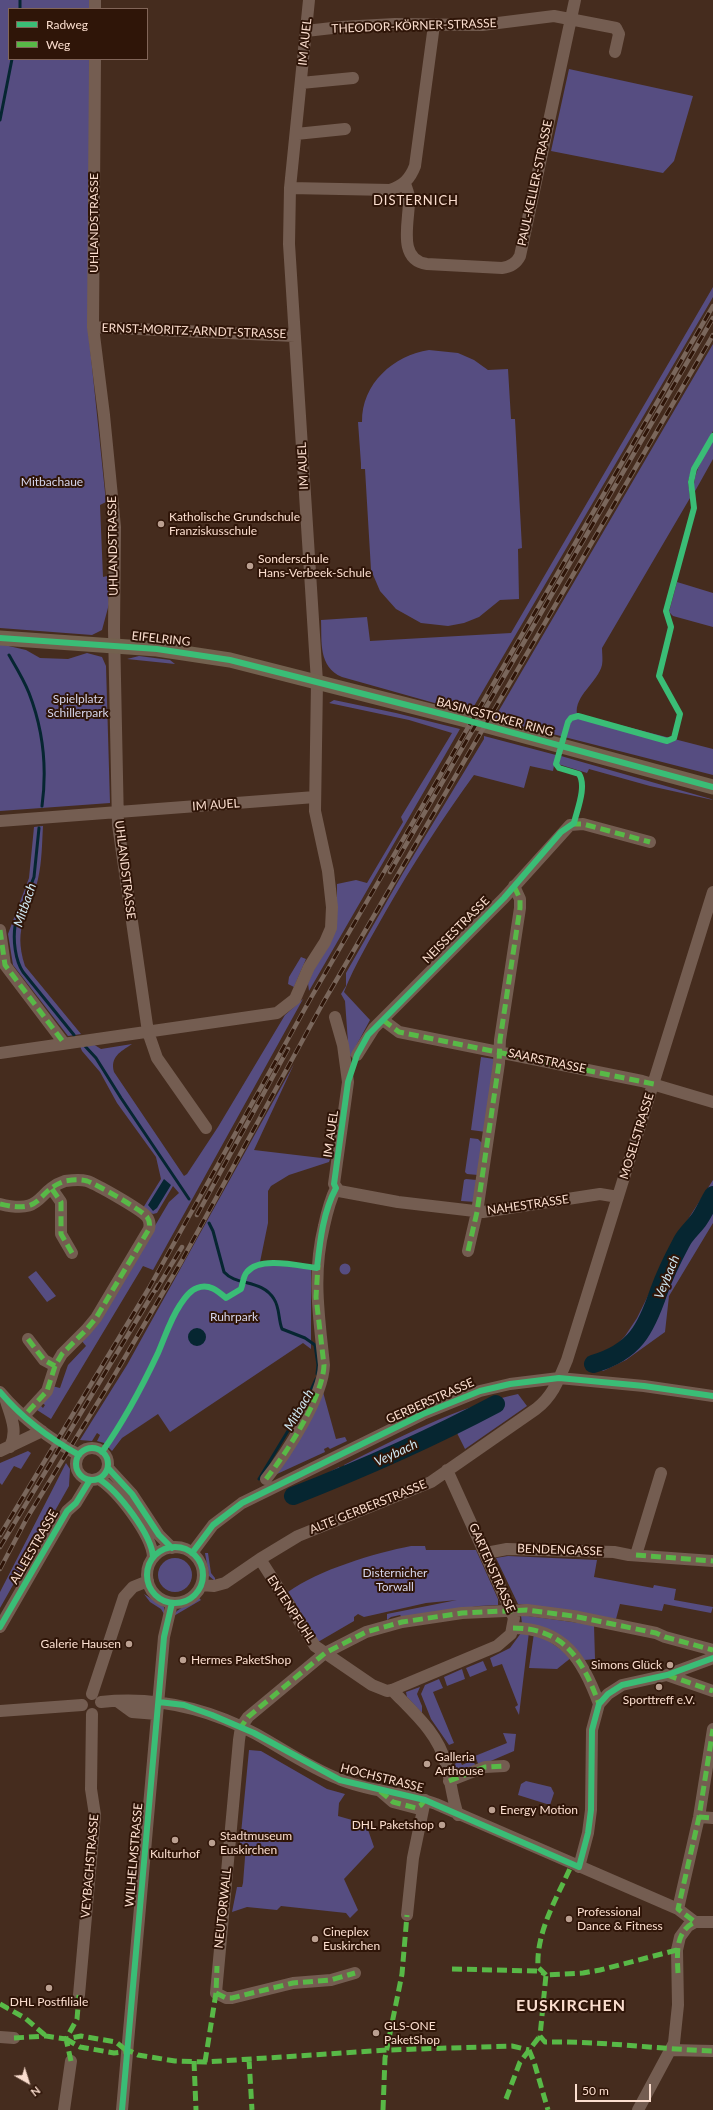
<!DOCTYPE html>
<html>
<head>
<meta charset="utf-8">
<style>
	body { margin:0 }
	#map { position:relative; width:713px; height:2110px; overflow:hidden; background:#452c1e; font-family:Lato,sans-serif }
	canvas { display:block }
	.legend { position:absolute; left:8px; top:8px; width:140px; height:52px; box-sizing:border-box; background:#2f1508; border:1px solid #816558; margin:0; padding:5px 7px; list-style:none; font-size:12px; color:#fbdecf }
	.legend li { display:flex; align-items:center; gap:8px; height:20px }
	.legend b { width:20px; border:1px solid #816558 }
	.north { position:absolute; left:8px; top:2062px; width:40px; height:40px; -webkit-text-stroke:3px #2f1508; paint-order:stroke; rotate:141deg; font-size:11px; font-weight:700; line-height:16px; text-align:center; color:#fbdecf }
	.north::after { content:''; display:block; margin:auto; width:14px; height:18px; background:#fbdecf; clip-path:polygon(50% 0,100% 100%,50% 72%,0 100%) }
	.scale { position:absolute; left:575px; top:2084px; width:76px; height:18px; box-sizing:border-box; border:2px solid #fbdecf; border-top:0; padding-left:5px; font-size:12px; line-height:14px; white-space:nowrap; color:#fbdecf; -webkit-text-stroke:3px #2f1508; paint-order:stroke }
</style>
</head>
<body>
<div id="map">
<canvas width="713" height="2110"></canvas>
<ul class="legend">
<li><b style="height:5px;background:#3abd76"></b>Radweg</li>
<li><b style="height:5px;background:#58b947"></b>Weg</li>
</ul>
<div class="north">N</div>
<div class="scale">50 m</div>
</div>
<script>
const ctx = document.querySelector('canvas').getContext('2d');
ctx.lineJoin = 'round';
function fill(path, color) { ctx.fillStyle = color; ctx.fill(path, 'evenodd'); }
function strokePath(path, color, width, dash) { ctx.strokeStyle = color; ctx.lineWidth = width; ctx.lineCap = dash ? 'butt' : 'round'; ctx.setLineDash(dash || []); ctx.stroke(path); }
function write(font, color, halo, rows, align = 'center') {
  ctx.font = font + ' Lato,sans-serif'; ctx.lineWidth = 4; ctx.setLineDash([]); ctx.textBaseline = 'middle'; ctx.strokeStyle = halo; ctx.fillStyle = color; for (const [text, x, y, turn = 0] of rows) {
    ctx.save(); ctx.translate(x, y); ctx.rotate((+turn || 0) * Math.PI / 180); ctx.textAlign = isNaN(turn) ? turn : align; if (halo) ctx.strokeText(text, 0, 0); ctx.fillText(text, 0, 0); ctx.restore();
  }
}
fill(new Path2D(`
	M0,0H90V9H9V59H90L88,328L106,502L100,505L103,577L107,576L109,604L102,630L92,635L0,628Z
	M569,69L693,96L674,161L663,173L551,151Z
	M713,287V297L470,713L342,677C318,667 322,641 321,620L367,617L370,641L511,633Z
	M713,344V431L690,475L688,481L690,498L602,648C602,653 603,660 602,665C598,682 574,696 577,714L713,749V775L494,719Z
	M429,350L458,353L474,360L488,370L508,369L511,419H515L522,548L518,549L519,599L500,600L479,617L464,623L448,626L421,623L396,609L380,591L371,570L365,469H361V464L358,422H362C361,384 394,355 429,350Z
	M713,440V459L694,493C692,473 704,457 713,440Z
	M677,582L713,593V627L673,616L669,612Z
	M0,644L26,650L40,658L68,659L87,653L102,657L106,666L110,803L0,811Z
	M139,656L170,660L175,664L127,659Z
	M334,700L396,713L460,729L309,991L308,983L337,914V884L356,880L367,883L403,822L401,817L452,733L409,720L329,703Z
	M484,736L556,755L553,771L530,766L524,788L474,775C442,819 413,864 386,911C371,938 355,964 344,992L370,1020L356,1046L354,1057L349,1056L345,1001L341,994L346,986V973L403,873L484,739Z
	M561,756L711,799L713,800L650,786L589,769L587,773L558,764Z
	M43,826C42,843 42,862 38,879C30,916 12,924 25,966L81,1034L68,1036L13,965L8,934L29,878L34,827Z
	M301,957L306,959L294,987L288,984L289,977Z
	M303,999L153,1270L143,1266L51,1419L37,1410L40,1405L43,1408L45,1405L42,1403L52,1386L60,1388L68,1365L86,1346L81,1340L101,1317L169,1202L179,1193L173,1186L157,1213L153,1214L143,1208L161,1179L156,1157L117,1103L100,1072L82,1051L80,1046L93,1044L101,1049L132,1044C120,1052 110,1057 114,1072L184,1176L187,1174L218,1127L285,1015Z
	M481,1057L494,1059L486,1132L471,1130Z
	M294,1064L254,1150L330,1159L329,1162L289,1175L271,1186L268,1191V1223L260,1262L311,1269V1349L303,1343L170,1432L158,1414L122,1438L112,1451L104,1443L97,1441L100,1435L97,1433L92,1441L80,1440L127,1365Z
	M470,1138L478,1139L483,1144L478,1175L467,1174L465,1172Z
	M466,1179L477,1180L476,1202L461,1201L464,1180Z
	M713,1180V1223L669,1296L665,1332L626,1360L603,1371L589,1362L590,1359L612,1350L625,1336L637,1318L678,1235Z
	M339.5 1269a5.5 5.5 0 1 1 11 0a5.5 5.5 0 1 1-11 0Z
	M36,1271L56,1296L47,1302L28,1277Z
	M323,1392L336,1439L345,1437L347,1441L330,1449L328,1447L324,1449L325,1452L277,1474Z
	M518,1394L527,1406L465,1449L457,1433L372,1472L295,1502L291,1492L339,1467L341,1470L345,1468L344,1465C400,1437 456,1407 518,1394Z
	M28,1451L31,1453L21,1469L14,1466L2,1485L0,1483V1463Z
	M66,1463L70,1469L69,1486L0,1608V1592Z
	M411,1546H425L426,1550H476L498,1599V1605L479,1606L402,1617L400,1615L391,1617L387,1620V1614L457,1600L426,1603L364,1617L358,1614L354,1617V1621L318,1642L293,1607L296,1604L288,1592C318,1570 375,1553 411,1546Z
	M205,1553H208L211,1573L215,1578V1581L209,1576Z
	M508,1556L597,1560L594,1577L653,1588L654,1585L676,1589L674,1600L713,1607L711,1613L664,1604L662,1611L620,1604L616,1619L518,1604L496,1558Z
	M158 1575a17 17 0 1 1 34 0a17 17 0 1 1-34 0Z
	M144,1594L164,1607V1614L161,1609L150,1602Z
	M199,1598L201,1600L172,1617C178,1606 191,1606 199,1598Z
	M521,1615L594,1625L595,1659L584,1660L522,1624Z
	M529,1632L519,1715L515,1707L518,1705L502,1664L493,1667L490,1658L510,1648L521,1633Z
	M534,1633L540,1635L572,1657L557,1669L529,1668Z
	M483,1661L487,1670L470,1677L466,1668Z
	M462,1669L465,1679L447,1686L444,1677Z
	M439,1679L443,1688L433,1692L454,1743L449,1745L431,1719L421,1694L425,1685Z
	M420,1687L417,1694L422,1706V1713L407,1697L406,1692Z
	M503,1733L516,1734L514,1751L479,1766L475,1756L507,1743Z
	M249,1750L261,1751L327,1789L345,1794L339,1803L338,1816L366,1824L374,1847L344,1879L358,1910L350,1918L346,1913L281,1906L277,1910L247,1907L232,1912L237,1887H242L243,1883L246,1845L240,1844Z
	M473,1760L476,1767L458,1773L453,1765L460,1761L462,1765Z
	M526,1781L551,1787L554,1793L550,1805L518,1795L521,1784Z`), '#564d81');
fill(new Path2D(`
	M164,1179L171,1185L157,1208L153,1211L148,1205Z
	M188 1337a9 9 0 1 1 18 0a9 9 0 1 1-18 0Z`), '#062631');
strokePath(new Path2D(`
	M20,9V0
	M0,120L12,59
	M9,655C16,667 24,680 29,693C43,729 47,769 42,806
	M39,828L34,877L15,926C13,940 15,960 23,972L74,1035
	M84,1045L96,1058L121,1098L189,1199
	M209,1223L213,1231L224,1272C236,1286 262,1279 274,1299C280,1308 278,1319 282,1329L305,1338L315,1345L318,1365L317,1374
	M259,1479L306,1401L316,1379`), '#062631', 3);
strokePath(new Path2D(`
	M593,1364C635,1352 646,1329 659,1291C665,1274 673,1258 681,1243C685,1234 692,1229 698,1221C704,1213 708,1203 713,1195
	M293,1496C362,1469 430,1439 496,1404`), '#062631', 18);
strokePath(new Path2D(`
	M95,9V0
	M306,31L341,27L395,24L482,25L554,16L616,28L619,34L615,52
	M95,59L93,327L104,415L115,527L114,630L118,825L148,1032L157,1058L206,1128
	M301,83L353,78
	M296,134L345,129
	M405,183C406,188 409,193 409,198C410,219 396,260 427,264L502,268C510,267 516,264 520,256L575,0
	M290,188L390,190C403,186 410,179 415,166L434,25
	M93,327L295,336
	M0,821L315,797
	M0,930L5,965L64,1043
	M335,1017L343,1045L348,1082L334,1184L339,1191L398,1202L483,1212L600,1194L618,1197
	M383,1020L399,1032L642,1081L713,1102
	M0,1053L277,1013L295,999L309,967L325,942L331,928L332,907L328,871L315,811L317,682L289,244L290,188L309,0
	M357,1055L374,1028L504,898L570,825L583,824L650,842
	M52,1189L61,1202V1234L72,1253
	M0,1204C45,1215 35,1191 65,1181C72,1180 80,1179 87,1181C96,1184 142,1210 147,1217C150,1221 150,1225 149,1229L96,1318L86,1330L62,1354L55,1366L47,1391L24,1416
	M468,1251L477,1212L499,1063L500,1040L520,908V899L514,886
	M28,1339L44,1360L55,1366
	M0,1392C21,1417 50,1439 79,1455
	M6,1401C11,1417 18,1431 10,1447
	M76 1464a16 16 0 1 1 32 0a16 16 0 1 1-32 0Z
	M0,1451L42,1431
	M108,1468L132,1494L159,1535L172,1548
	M99,1479C118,1491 152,1535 153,1557
	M266,1479C286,1454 323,1397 324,1365C319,1316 312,1275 324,1226C327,1212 330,1200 336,1188
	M147 1575a28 28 0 1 1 56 0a28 28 0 1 1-56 0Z
	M192,1553L213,1525L242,1503L423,1414L480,1391L510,1384L559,1378L644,1386L713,1396
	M486,1553L507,1549L614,1552L629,1555L713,1561
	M636,1555L661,1473
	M260,1559L315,1646L372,1685L387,1691L392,1690L497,1646L511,1634L514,1618L447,1470
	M201,1585L214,1586L225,1583L260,1559L298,1536L431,1482L536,1409C553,1396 559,1379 567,1360L713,892
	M0,1627L67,1511L76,1503L90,1480
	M513,1628C564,1628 583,1660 599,1704
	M667,1675L713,1691
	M392,1690C414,1713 438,1733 446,1764C451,1781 452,1798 458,1815
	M92,1694L124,1597L133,1587L148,1581
	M117,1701L132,1712L157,1714
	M101,1702C157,1696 207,1708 256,1734C283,1749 310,1768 339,1779C369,1792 404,1792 436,1804L678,1909L695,1922
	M0,1711L82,1705
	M449,1781L485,1767L504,1766
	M379,1790L393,1802L416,1808L421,1805L425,1800
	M699,1817L713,1818
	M579,1867L588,1833L591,1810L592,1730L599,1704L608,1694L622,1685L667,1675L713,1658
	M678,1909L699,1817L713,1729
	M407,1915L413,1858L425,1800
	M355,1973L331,1980L293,1983L232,1998H226L216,1993L239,1740L241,1727L248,1717L325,1653L366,1632L402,1622L462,1613L527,1610L573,1616L656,1633L665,1637L713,1650
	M79,1995L95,1815L91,1789L92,1714
	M0,2037L14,2038
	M671,2050L713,2051
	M64,2110L71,2061
	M122,2110L164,1637L172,1603
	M638,2110L674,2043L678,2005L677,1950L680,1937L688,1926L695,1922H713`), '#745d51', 12);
strokePath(new Path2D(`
	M0,638L157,649L230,660L462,719L713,787`), '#73614f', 15);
const rail = new Path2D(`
	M390,872L713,318
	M197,1215L288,1049
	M156,1290L182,1247
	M0,1535L149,1288L312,996L713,306
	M0,1547L158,1285
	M0,1569L27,1518L111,1381L181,1262L323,1003L713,335`);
strokePath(rail, '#7a675c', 4.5);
strokePath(rail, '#2f1508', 3, [9]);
strokePath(new Path2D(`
	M571,824H583L650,842
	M0,930L5,965L64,1043
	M383,1020L399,1032L654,1084
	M52,1189L61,1202V1234L72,1253
	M0,1204C45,1215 35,1191 65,1181C72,1180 80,1179 87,1181C96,1184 142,1210 147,1217C150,1221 150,1225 149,1229L96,1318L86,1330L62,1354L55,1366L47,1391L24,1416
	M468,1251L477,1212L499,1063L500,1040L520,908V899L514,886
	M28,1339L44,1360L55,1366
	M266,1479C286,1454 323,1397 324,1365L316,1297L318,1265
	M636,1555L713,1561
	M513,1628C564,1628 583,1660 599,1704
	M667,1675L713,1691
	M244,1728L241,1727L248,1717L325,1653L366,1632L402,1622L462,1613L527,1610L573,1616L656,1633L665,1637L713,1650
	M449,1781L485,1767L504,1766
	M380,1791L393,1802L416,1808L421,1805L425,1800L422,1799
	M699,1817L713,1818
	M677,1950L600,1970L583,1973L546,1975L540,2036L545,2042C601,2041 657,2049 713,2051
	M452,1969L538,1971L545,1974
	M678,1973C677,1954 675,1931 695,1922L678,1909L699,1817L713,1729
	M546,1975L538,1967C536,1931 558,1896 572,1864
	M216,1993L226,1998H232L293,1983L331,1980L355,1973
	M0,2004L25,2018L46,2036
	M14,2038L46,2036L66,2039L81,2036L116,2042L127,2051
	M66,2039L80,2047L114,2053L130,2051L138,2055L175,2061L205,2062L388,2050L512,2046L529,2050
	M529,2050L534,2062L548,2110
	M249,2059L252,2110
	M71,2061L66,2039L77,2019L79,1995
	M194,2061L196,2110
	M205,2062L216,1993L217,1966
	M506,2099L520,2062L540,2036
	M383,2110L385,2058L402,1974L407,1915`), '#58b947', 5, [10, 5]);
strokePath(new Path2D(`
	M0,638L157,649L230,660L462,719L713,787
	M0,1392C21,1417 50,1439 79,1455
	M76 1464a16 16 0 1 1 32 0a16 16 0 1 1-32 0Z
	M102,1452C124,1421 142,1387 158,1353C165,1337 170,1320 180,1305C184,1299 189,1291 197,1288C209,1283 218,1291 226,1298L241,1289C243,1284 243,1276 247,1272C260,1256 299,1266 317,1268C320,1241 323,1212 336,1188L334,1184L348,1082L357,1055L368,1035L504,898L561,832L574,823C577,810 587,786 579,774L559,768L556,764L568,722L571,718L578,716L667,741L674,738L680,714L659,676L671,627L666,611L694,508L691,482L694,469L713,436
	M108,1468L132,1494L159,1535L172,1548
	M99,1479C118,1491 152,1535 153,1557
	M147 1575a28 28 0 1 1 56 0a28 28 0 1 1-56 0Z
	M192,1553L213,1525L242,1503L423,1414L480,1391L510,1384L559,1378L644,1386L713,1396
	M0,1627L67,1511L76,1503L90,1480
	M159,1702L184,1705L212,1715L254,1733L340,1780L425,1800L579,1867L588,1833L591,1810L592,1730L599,1704L608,1694L622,1685L667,1675L713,1658
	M122,2110L164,1637L172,1603`), '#3abd76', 6);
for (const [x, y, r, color] of [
	[161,524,4,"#bba091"],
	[250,566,4,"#bba091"],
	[129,1644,4,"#bba091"],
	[183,1660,4,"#bba091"],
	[670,1665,4,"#bba091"],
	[659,1687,4,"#bba091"],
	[427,1764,4,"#bba091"],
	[492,1810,4,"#bba091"],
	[442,1825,4,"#bba091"],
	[175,1840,4,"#bba091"],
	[212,1843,4,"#bba091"],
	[569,1919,4,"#bba091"],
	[315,1939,4,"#bba091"],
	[49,1988,4,"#bba091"],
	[376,2033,4,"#bba091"]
]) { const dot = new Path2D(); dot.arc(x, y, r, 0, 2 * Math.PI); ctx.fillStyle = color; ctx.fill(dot); strokePath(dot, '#2f1508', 1.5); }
write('12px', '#fbdecf', '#2f1508', [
	["THEODOR-KÖRNER-STRASSE",414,26,-2],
	["IM AUEL",305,42,-84],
	["PAUL-KELLER-STRASSE",535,183,-78],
	["UHLANDSTRASSE",94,223,-90],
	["ERNST-MORITZ-ARNDT-STRASSE",194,331,2],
	["IM AUEL",303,466,-93],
	["UHLANDSTRASSE",113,546,-91],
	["EIFELRING",161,639,6],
	["BASINGSTOKER RING",495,717,15],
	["IM AUEL",216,805,-4],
	["UHLANDSTRASSE",125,870,83],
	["NEISSESTRASSE",456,930,-45],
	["SAARSTRASSE",547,1061,12],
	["IM AUEL",331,1134,-82],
	["MOSELSTRASSE",637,1136,-73],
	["NAHESTRASSE",528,1205,-8],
	["GERBERSTRASSE",430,1401,-24],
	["ALTE GERBERSTRASSE",368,1507,-22],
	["ALLEESTRASSE",34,1547,-60],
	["BENDENGASSE",560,1550,2],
	["GARTENSTRASSE",492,1568,66],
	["ENTENPFUHL",291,1609,57],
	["HOCHSTRASSE",382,1778,14],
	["WILHELMSTRASSE",134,1855,-85],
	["VEYBACHSTRASSE",90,1866,-85],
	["NEUTORWALL",223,1908,-84]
]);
write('12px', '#d7d6ec', '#2f1508', [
	["Mitbachaue",52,482],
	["Spielplatz",78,699],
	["Schillerpark",78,713],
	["Ruhrpark",234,1317],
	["Disternicher",395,1573],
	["Torwall",395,1587]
]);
write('12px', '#fbdecf', '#2f1508', [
	["Katholische Grundschule",169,517],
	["Franziskusschule",169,531],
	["Sonderschule",258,559],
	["Hans-Verbeek-Schule",258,573],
	["Galerie Hausen",121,1644,"right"],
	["Hermes PaketShop",191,1660],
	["Simons Glück",662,1665,"right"],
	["Sporttreff e.V.",659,1700,"center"],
	["Galleria",435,1757],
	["Arthouse",435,1771],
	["Energy Motion",500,1810],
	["DHL Paketshop",434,1825,"right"],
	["Stadtmuseum",220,1836],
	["Euskirchen",220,1850],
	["Kulturhof",175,1854,"center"],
	["Professional",577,1912],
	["Dance & Fitness",577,1926],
	["Cineplex",323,1932],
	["Euskirchen",323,1946],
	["DHL Postfiliale",49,2002,"center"],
	["GLS-ONE",384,2026],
	["PaketShop",384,2040]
], 'left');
ctx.letterSpacing = '1px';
write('13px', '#fbdecf', '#2f1508', [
	["DISTERNICH",416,201]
]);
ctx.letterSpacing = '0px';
write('italic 13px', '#cee7f2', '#2f1508', [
	["Mitbach",25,905,-71],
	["Veybach",667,1277,-68],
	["Mitbach",299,1410,-60],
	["Veybach",396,1453,-25]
]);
ctx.letterSpacing = '1px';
write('bold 16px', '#fbdecf', '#2f1508', [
	["EUSKIRCHEN",571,2006]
]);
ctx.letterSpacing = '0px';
</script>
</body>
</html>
